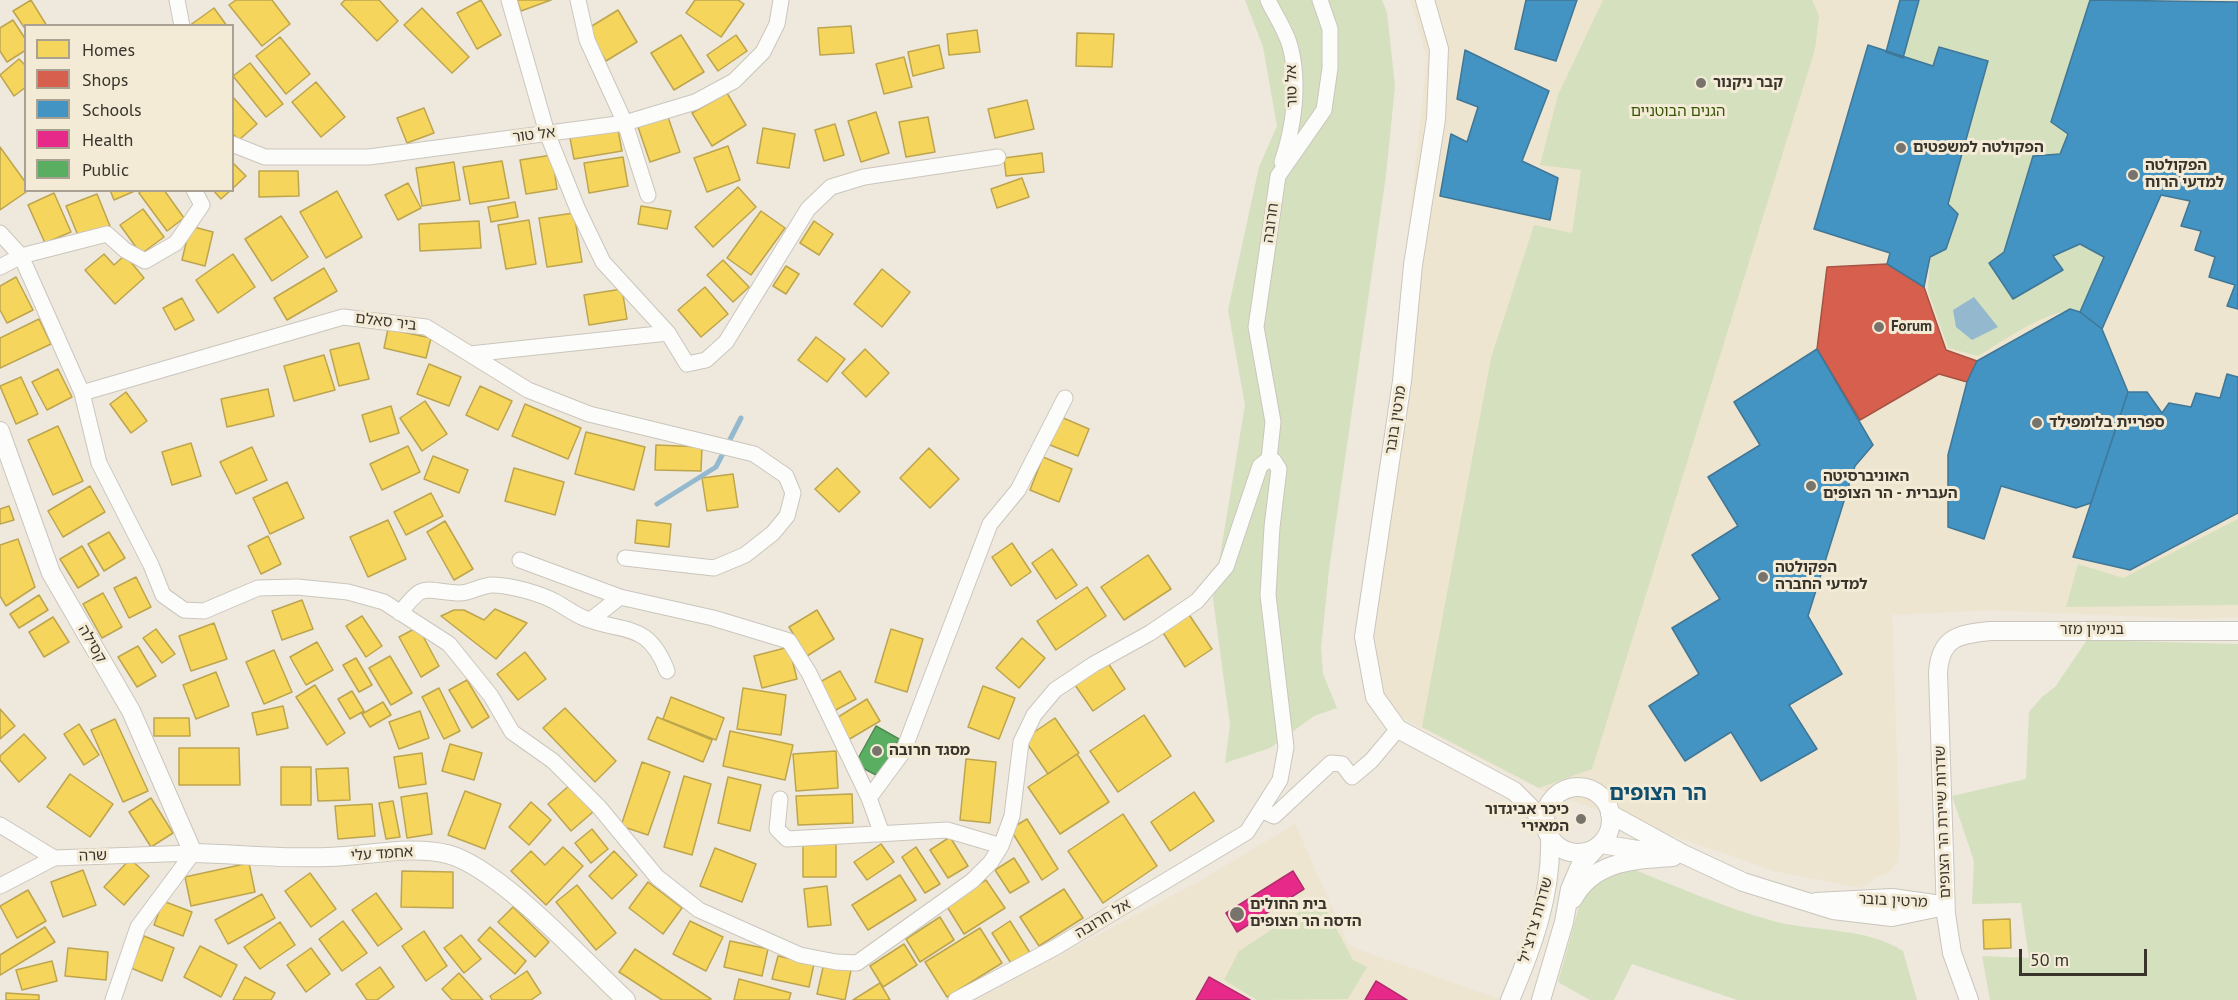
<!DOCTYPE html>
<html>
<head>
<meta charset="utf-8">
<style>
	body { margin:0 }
	#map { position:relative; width:2238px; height:1000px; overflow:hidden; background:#eee8dd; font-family:"PT Sans",sans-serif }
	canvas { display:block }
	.legend { position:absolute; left:24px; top:24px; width:210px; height:168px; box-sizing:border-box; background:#f4ebd7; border:2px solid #a9a293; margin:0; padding:8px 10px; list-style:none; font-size:18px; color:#39352d }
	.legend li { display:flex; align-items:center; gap:12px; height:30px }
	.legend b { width:30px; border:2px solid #a9a293 }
	.scale { position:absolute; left:2019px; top:949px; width:128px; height:27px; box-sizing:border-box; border:3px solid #39352d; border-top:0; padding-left:8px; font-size:18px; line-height:21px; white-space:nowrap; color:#39352d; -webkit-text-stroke:4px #f4ebd7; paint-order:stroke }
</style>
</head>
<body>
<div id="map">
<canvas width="2238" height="1000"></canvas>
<ul class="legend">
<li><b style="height:16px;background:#f6d55c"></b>Homes</li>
<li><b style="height:16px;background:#d6604d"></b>Shops</li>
<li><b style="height:16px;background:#4393c3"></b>Schools</li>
<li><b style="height:16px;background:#e7298a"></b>Health</li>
<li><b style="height:16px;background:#5aae61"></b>Public</li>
</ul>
<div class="scale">50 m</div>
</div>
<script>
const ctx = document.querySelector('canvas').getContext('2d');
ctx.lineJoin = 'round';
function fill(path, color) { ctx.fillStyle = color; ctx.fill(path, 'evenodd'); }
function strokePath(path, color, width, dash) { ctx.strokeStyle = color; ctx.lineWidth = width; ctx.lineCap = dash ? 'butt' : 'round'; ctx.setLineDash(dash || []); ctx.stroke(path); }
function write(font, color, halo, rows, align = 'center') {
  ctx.font = font + ' "PT Sans","Noto Sans Hebrew",sans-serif'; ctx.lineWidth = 6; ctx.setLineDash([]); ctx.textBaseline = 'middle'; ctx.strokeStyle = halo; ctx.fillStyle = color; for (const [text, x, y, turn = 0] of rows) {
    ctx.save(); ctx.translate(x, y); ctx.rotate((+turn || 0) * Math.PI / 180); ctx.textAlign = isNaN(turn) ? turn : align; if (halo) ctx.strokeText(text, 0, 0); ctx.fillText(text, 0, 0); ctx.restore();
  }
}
fill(new Path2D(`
	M1410,0H2238V617L2194,619L1990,610L1892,615L1900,844L1898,862L1888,873L1878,876L1861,888L1774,871L1539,789L1406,720L1384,699L1372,640L1394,363L1427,58Z
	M1295,824L1349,946L1502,1000H975L1198,882Z`), '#eee5d0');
fill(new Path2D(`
	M1245,0H1382L1387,13L1395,86L1386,175L1329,570L1321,648L1323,674L1337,708L1314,716L1270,748L1225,763L1230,725L1213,599L1245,405L1228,310L1259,167L1277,126L1263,47Z
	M1603,0H1812L1819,16L1815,49L1592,769L1539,788L1422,727L1491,358L1534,225L1572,233L1581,170L1540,165L1558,95Z
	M1919,0H2090L2051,121L2068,134L2060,154L2033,156L2004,252L1990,263L2014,299L2062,270L2053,256L2080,244L2104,257L2080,312C2053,304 2002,342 1978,356L1948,348L1928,291L1930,257L1946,249L1958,214L1948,204L1988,61L1939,47L1933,66L1903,58Z
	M2238,519V605L2066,607L2078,564L2123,578Z
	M2087,640L2238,644V1000H1990L1982,956L2029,958L2021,903L1972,904L1974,861L1952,796L2026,779L2029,712L2042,697L2055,687Z
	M1625,866C1673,885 1723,907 1773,921C1814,932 1866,927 1903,951L1917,1000H1737L1632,964L1614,1000H1590L1558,982L1585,885Z
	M1320,898L1353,960L1367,967L1348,999L1257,1000L1224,980L1239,951Z`), '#d5e0bf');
fill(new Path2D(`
	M1974,297L1998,327L1972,340L1956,327L1953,310Z`), '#94b9cf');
const homes = new Path2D(`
	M31,0L47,26H26V30L13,11Z
	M236,0H272L290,24L262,46L229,5Z
	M345,0H379L398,21L377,41L341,4Z
	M481,0L501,35L477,49L457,13Z
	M517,0H551L521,11Z
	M695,0H738L744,4L721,37L686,13Z
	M214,8L227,26H189Z
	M422,8L469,57L452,73L404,25Z
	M618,10L637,42L606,61L587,29Z
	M13,20L26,40V50L7,62L0,51V28Z
	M851,26L854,53L820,55L818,28Z
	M977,30L980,52L949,55L947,34Z
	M1077,33L1114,34L1112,67L1076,66Z
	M681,35L704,72L674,90L651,53Z
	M736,35L747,51L718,71L707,55Z
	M280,37L310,74L286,94L256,56Z
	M939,45L944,68L913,76L908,52Z
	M904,57L912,87L884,94L876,64Z
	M19,59L26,66V87L14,96L0,75Z
	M250,63L283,104L266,117L233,76Z
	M316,82L345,117L321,137L292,102Z
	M727,93L746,125L712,146L692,113Z
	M232,96L257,124L239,140L232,133Z
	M1027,100L1034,129L995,138L988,109Z
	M424,108L434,133L407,143L397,118Z
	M876,112L889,153L861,162L848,121Z
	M668,117L680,152L650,162L638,127Z
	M928,117L935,152L906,157L899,122Z
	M835,124L844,155L824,161L815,130Z
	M763,128L795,134L789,168L757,163Z
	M618,130L622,151L574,159L570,138Z
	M728,146L740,180L707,192L694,158Z
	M0,147L26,183V190H29L0,210Z
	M1042,153L1044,172L1006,176L1004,158Z
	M552,155L557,189L526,194L520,160Z
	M623,157L628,186L589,193L584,163Z
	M502,161L509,198L470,204L463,167Z
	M232,162L246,176L232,189Z
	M454,162L460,200L422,206L416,168Z
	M259,171H298L299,196L259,197Z
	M1022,178L1029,197L997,208L991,189Z
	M408,183L421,208L398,220L385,195Z
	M738,187L756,207L713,247L695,227Z
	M110,190H137L114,200Z
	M142,190H164L184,218L167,231L139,193Z
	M213,190H231L221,199Z
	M337,191L362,237L326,258L300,212Z
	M54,193L71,232L45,243L28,205Z
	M97,194L110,226L79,238L66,206Z
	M515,202L518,217L491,222L488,207Z
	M641,206L671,211L667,229L638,224Z
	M143,209L164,237L141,254L120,225Z
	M761,211L785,228L751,275L727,258Z
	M574,213L582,262L547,267L539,218Z
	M281,216L308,257L272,281L245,239Z
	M529,220L536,264L506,269L498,225Z
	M479,221L481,248L420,251L419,224Z
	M814,221L833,234L819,255L800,243Z
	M190,226L213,232L205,266L182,260Z
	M104,254L114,265L125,255L144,278L115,304L85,270Z
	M233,254L255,287L218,313L196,280Z
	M723,260L749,287L733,302L707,275Z
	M786,266L799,274L786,294L773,286Z
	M324,268L337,291L287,320L274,298Z
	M882,269L910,292L882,327L854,304Z
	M16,277L33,310L7,323L0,310V286Z
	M705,287L728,314L701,337L678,310Z
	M622,289L627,319L589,325L584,295Z
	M182,298L194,320L175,330L163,308Z
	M39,319L51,344L0,368V338Z
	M388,329L431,338L426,358L384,348Z
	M816,337L845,359L827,382L798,360Z
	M359,343L369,379L339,386L330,350Z
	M865,349L889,373L866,397L842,373Z
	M324,355L335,390L294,401L284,366Z
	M429,364L461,377L449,406L417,394Z
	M58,369L72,397L47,410L32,382Z
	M21,377L38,414L16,424L0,386Z
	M480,386L512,401L498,430L466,415Z
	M268,389L274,416L227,427L221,399Z
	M126,392L147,421L131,433L110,404Z
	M425,401L447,434L422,451L400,418Z
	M525,404L581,428L568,459L512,436Z
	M391,406L399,433L370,442L362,415Z
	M1061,417L1089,429L1078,456L1050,445Z
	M58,426L83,481L53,495L28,440Z
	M586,432L645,447L634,490L575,474Z
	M191,443L201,476L172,485L162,452Z
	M656,445L702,447L701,471L655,470Z
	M408,446L420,472L382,490L370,464Z
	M252,447L267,480L236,494L220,462Z
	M929,448L959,479L930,508L900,478Z
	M433,456L468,470L459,493L424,479Z
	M1043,457L1072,469L1059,502L1030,490Z
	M514,468L564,482L555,515L505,501Z
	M837,468L860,492L839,512L815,489Z
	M733,474L738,507L707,511L702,478Z
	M287,482L304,518L270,534L253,498Z
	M90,486L105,512L63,537L48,511Z
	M431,493L443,516L406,535L394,512Z
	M9,506L14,520L0,524V509Z
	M388,520L406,559L368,577L350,537Z
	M637,520L671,524L669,547L635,543Z
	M445,521L473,569L454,580L427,532Z
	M109,532L125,558L104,571L88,544Z
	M268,536L281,564L261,574L248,546Z
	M18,539L35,587L6,606L0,596V545Z
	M1012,543L1031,572L1011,586L992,557Z
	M82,546L99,575L78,588L60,559Z
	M1052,549L1077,585L1056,599L1032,563Z
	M1148,555L1171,589L1124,620L1101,587Z
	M136,577L151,607L129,618L114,588Z
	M1087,587L1106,616L1056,650L1037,621Z
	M103,593L122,627L102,638L83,604Z
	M39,595L48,610L19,628L10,614Z
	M302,600L313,629L282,640L272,611Z
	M495,609L527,623L496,659L441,616L454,610H464L484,620Z
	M817,610L834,639L807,656L789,627Z
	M1188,613L1212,649L1185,667L1162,631Z
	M362,616L382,646L366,657L346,626Z
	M53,617L69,642L44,657L29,632Z
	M214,623L227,659L191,671L179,636Z
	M418,627L439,666L421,677L399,637Z
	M156,629L175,654L162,663L143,638Z
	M891,629L923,639L907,692L875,682Z
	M1022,638L1045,658L1019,688L996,668Z
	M317,642L333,670L306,685L290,657Z
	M138,646L156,676L137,687L118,657Z
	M789,647L797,679L762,688L754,656Z
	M274,650L292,692L264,704L246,662Z
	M525,652L546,679L518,700L497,674Z
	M390,656L412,693L391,705L369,668Z
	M356,658L372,685L359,692L343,665Z
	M1108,663L1125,689L1093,711L1075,685Z
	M840,671L856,699L834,711L818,683Z
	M216,672L229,706L196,719L183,685Z
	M467,680L489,717L472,728L449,690Z
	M315,685L345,733L327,745L296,697Z
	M983,686L1015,698L999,739L968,727Z
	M439,688L460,731L444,739L422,697Z
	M743,688L786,695L781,735L737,729Z
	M352,691L364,711L350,719L338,699Z
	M671,697L724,718L716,740L663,719Z
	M867,699L880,721L848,740L835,719Z
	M383,702L391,715L370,727L362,714Z
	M283,706L288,728L257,735L252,713Z
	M565,708L616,761L595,782L543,728Z
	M0,709L15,726L0,739Z
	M420,711L429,738L399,749L389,722Z
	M1144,715L1171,756L1118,792L1090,751Z
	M657,717L712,740L703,762L648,739Z
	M154,718H189L190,736H154Z
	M1055,718L1079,753L1048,774L1024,739Z
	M115,719L148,791L123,802L91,730Z
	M79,724L99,755L84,765L64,734Z
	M730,731L793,745L785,780L723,766Z
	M24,734L46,758L19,782L0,760V756Z
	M450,744L482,753L474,780L442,771Z
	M179,748H239L240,785H179Z
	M836,751L838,788L796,791L793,754Z
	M422,753L426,784L399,788L394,757Z
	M1077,754L1109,802L1060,834L1028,787Z
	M966,759L996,762L990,823L960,820Z
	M642,762L670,772L648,835L621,826Z
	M281,767H311V805H281Z
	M348,768L350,800L318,801L316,769Z
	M70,774L113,804L90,837L47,807Z
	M684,776L711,784L692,855L664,847Z
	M728,777L761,785L750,831L718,823Z
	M570,785L593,812L571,831L548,804Z
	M465,791L501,804L485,849L448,835Z
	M1194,792L1214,821L1170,851L1151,822Z
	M427,793L432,834L407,838L401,797Z
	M852,794L853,823L798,825L796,796Z
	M151,798L173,833L151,847L129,812Z
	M393,801L400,837L386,839L379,803Z
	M531,802L551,820L529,845L509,827Z
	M372,804L375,836L338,839L335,806Z
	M1123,814L1157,866L1103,903L1068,851Z
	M1027,819L1058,869L1042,880L1010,829Z
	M592,829L608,849L591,863L575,843Z
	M950,837L968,866L948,878L930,850Z
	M803,842H836V877H803Z
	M881,844L894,862L867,880L854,862Z
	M563,847L583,866L546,905L511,871L531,851L545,865Z
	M916,847L940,884L925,893L902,857Z
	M715,848L756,864L742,902L700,886Z
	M614,851L637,875L612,899L589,876Z
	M1014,858L1029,882L1010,893L995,870Z
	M130,859L149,876L124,905L104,887Z
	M249,863L255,892L191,906L185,877Z
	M83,870L96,905L63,917L51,882Z
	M402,871L453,872V908L401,907Z
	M310,873L336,909L311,927L285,891Z
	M900,875L916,900L868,930L852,905Z
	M986,880L1005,908L964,934L946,905Z
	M648,882L682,908L663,934L629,908Z
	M577,885L616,933L596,950L556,902Z
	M827,886L831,925L808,927L804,889Z
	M1064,889L1083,918L1039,946L1020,917Z
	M28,890L46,921L17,938L0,906Z
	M376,893L402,929L378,946L352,910Z
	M262,894L275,918L228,944L215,920Z
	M163,901L192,912L183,936L154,925Z
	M513,907L549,942L535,957L498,922Z
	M940,917L954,940L920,962L906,939Z
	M2010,919L2011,948L1984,949L1983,920Z
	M343,921L367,953L342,971L319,939Z
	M690,921L723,937L706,971L673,954Z
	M1010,921L1032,956L1014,968L992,933Z
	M280,922L295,945L260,969L244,947Z
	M45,927L55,942L0,975V955Z
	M490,927L526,961L515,974L478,940Z
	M980,928L1002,963L947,997L925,962Z
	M424,931L447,966L426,981L402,946Z
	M461,935L481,959L464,973L444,948Z
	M144,936L174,948L162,981L131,968Z
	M730,941L768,949L762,976L724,967Z
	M904,944L917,965L883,987L870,966Z
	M200,946L237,965L221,997L184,977Z
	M68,948L108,952L106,980L65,976Z
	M311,948L330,974L306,992L287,965Z
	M635,949L711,999L710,1000H662L619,972Z
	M778,956L814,964L809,987L772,979Z
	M52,961L57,981L22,990L16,970Z
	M824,963L851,970L845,1000L817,994Z
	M380,967L394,987L377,1000H367L356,984Z
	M527,971L541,993L531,1000H492L490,996Z
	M459,973L483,1000H452L442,989Z
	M245,977L275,993L271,1000H233Z
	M739,979L791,993L789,1000H734Z
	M880,983L890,1000H853Z
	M6,993L39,995V1000H6Z`);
fill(homes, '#f6d55c');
strokePath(homes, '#bda54e', 1.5);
const shops = new Path2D(`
	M1887,264L1924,287L1946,350L1977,361L1967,382L1939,374L1860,420L1817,349L1827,267Z`);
fill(shops, '#d6604d');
strokePath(shops, '#a75343', 1.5);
const schools = new Path2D(`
	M1526,0H1577L1556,61L1515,49Z
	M1900,0H1919L1903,58L1886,52Z
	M2090,0L2238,2V309L2227,306L2235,285L2209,277L2215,257L2195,250L2201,231L2181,226L2190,201L2161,195L2102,329L2080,312L2104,257L2080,244L2053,256L2063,270L2013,299L1989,263L2004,252L2033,156L2060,154L2068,134L2051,122Z
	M1868,45L1933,66L1939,47L1988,61L1948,204L1958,214L1946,249L1930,257L1924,287L1887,264L1890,253L1814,229Z
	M1465,50L1549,91L1522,161L1558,178L1550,220L1440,196L1451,134L1467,142L1478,107L1457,99Z
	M2070,309L2080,312L2102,329L2128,392L2091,503L2076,508L2001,486L1984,539L1948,527V455L1967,382L1977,361Z
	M1817,349L1873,445L1855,466L1808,616L1842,674L1789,705L1817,749L1761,781L1731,732L1685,761L1649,706L1699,674L1672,628L1720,599L1692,555L1738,526L1708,477L1760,445L1734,402Z
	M2227,374L2238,377V513L2130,570L2073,557L2128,392H2147L2162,413L2169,403L2191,407L2196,393L2220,398Z`);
fill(schools, '#4393c3');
strokePath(schools, '#407796', 1.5);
const health = new Path2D(`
	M1293,871L1304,889L1237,932L1226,913Z
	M1209,977L1250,1000H1196Z
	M1376,981L1407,1000H1365Z`);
fill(health, '#e7298a');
strokePath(health, '#b32d6e', 1.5);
const public = new Path2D(`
	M876,726L899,739L878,776L855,764Z`);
fill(public, '#5aae61');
strokePath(public, '#508a51', 1.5);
strokePath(new Path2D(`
	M657,504L716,467L741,418`), '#94b9cf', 5);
const minor = new Path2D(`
	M177,0L182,26
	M509,0L547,133L578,210L603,262L668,333
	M578,0L587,40L625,123L648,195
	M1268,0C1275,15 1286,31 1290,46C1300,82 1294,127 1282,162
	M232,144L265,157H369L625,123L695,102L734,81L763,52L777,24L781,0
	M0,233L21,256L107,234L125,250L145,261L176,243L202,205L194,190
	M0,267L21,256L82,393L99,463L151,565L163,595L184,610L204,611L258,588L297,587L348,592L384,602L449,644L491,696L512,732L553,761L599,807L657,877L699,910L800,955L836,962L857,963L972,881L991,862L1001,846L1012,816L1021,742L1034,715L1055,690L1094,664L1150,633L1197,601L1226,567L1260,466L1269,459L1274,461L1279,469L1272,527L1268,595L1286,747L1280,780L1247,832L1056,947L956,1000
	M470,354L668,333L687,364L706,360L726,342L808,209L831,187L864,177L998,157
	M82,393L343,317L426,327L528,390L589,414L754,454L786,476L793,493L787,516L773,533L745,555L714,568L625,558
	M1269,459L1273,422L1256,327L1278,176L1324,110L1330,68V29L1320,0
	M520,560L620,597
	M400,613C425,581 422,591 458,593C470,594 482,584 494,585C513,586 539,593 556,602C565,607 574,614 584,618C625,634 648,621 667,671
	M592,619L620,597L713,618L789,641L809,673L869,798
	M780,799L777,829L787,839L947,830L1001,846
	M1261,810L1274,816L1331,763L1342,764L1352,777L1371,761L1398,729
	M0,825L54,858
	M882,834L869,798L903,752L990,524L1018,490L1065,398
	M0,886L54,858L193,853
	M113,1000L138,927L193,853`);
const tertiary = new Path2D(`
	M1425,0L1439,49L1436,119L1413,265L1402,381L1364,637L1375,697L1398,729L1514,791L1545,822
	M0,431L51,573L131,711L193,853C238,854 284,859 329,857C368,856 409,845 447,854C499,867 585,962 626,1000
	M1545 820a33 33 0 1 1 66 0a33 33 0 1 1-66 0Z
	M1610,814L1683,854L1743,882L1833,910L1892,917L1945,906
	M1601,844L1650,852
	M1573,899C1594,860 1634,860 1673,857
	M1816,902L1892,898L1941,905
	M1510,1000C1532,949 1552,894 1550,838
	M1541,1000L1564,922L1570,889L1580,866L1596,848
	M1969,1000L1952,953L1946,914L1938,673C1940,637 1959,634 1990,631H2238`);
strokePath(minor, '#cbc6bd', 17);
strokePath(tertiary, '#cbc6bd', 20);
strokePath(minor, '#fcfcfa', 15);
strokePath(tertiary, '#fcfcfa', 18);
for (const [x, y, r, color] of [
	[1701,83,6,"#78746b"],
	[1901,148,6,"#78746b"],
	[2133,175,6,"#78746b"],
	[1879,327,6,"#78746b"],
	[2037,423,6,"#78746b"],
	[1811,486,6,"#78746b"],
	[1763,577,6,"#78746b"],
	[877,751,6,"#78746b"],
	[1581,819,6,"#78746b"],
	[1237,914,8,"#78746b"]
]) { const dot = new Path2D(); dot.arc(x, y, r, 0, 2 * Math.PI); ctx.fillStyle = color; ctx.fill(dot); strokePath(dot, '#f4ebd7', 2); }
write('bold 15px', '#39352d', '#f4ebd7', [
	["קבר ניקנור",1713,83],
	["הפקולטה למשפטים",1913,148],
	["הפקולטה",2145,166],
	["למדעי הרוח",2145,183],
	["Forum",1891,327],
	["ספריית בלומפילד",2049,423],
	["האוניברסיטה",1823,477],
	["העברית - הר הצופים",1823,494],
	["הפקולטה",1775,568],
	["למדעי החברה",1775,585],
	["מסגד חרובה",889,751],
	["כיכר אביגדור",1569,810,"right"],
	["המאירי",1569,827,"right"],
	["בית החולים",1250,905],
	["הדסה הר הצופים",1250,922]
], 'left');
write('15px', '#39352d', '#f4ebd7', [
	["אל טור",1292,86,-91],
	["אל טור",534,135,-7],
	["חרובה",1271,223,-82],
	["ביר סאלם",386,322,7],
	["מרטין בובר",1396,420,-81],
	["בנימין מזר",2092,630],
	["קסילה",92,644,60],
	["שדרות שיירת הר הצופים",1943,822,-92],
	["אחמד עלי",382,854,-4],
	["שרה",93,856,-2],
	["מרטין בובר",1893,901,3],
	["אל חרובה",1103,919,-31],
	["שדרות צ'רצ'יל",1536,920,-74]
]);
write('15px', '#375605', '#f4ebd7', [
	["הגנים הבוטניים",1678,112]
]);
write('bold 21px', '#104e6e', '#f4ebd7', [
	["הר הצופים",1658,794]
]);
</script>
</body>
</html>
